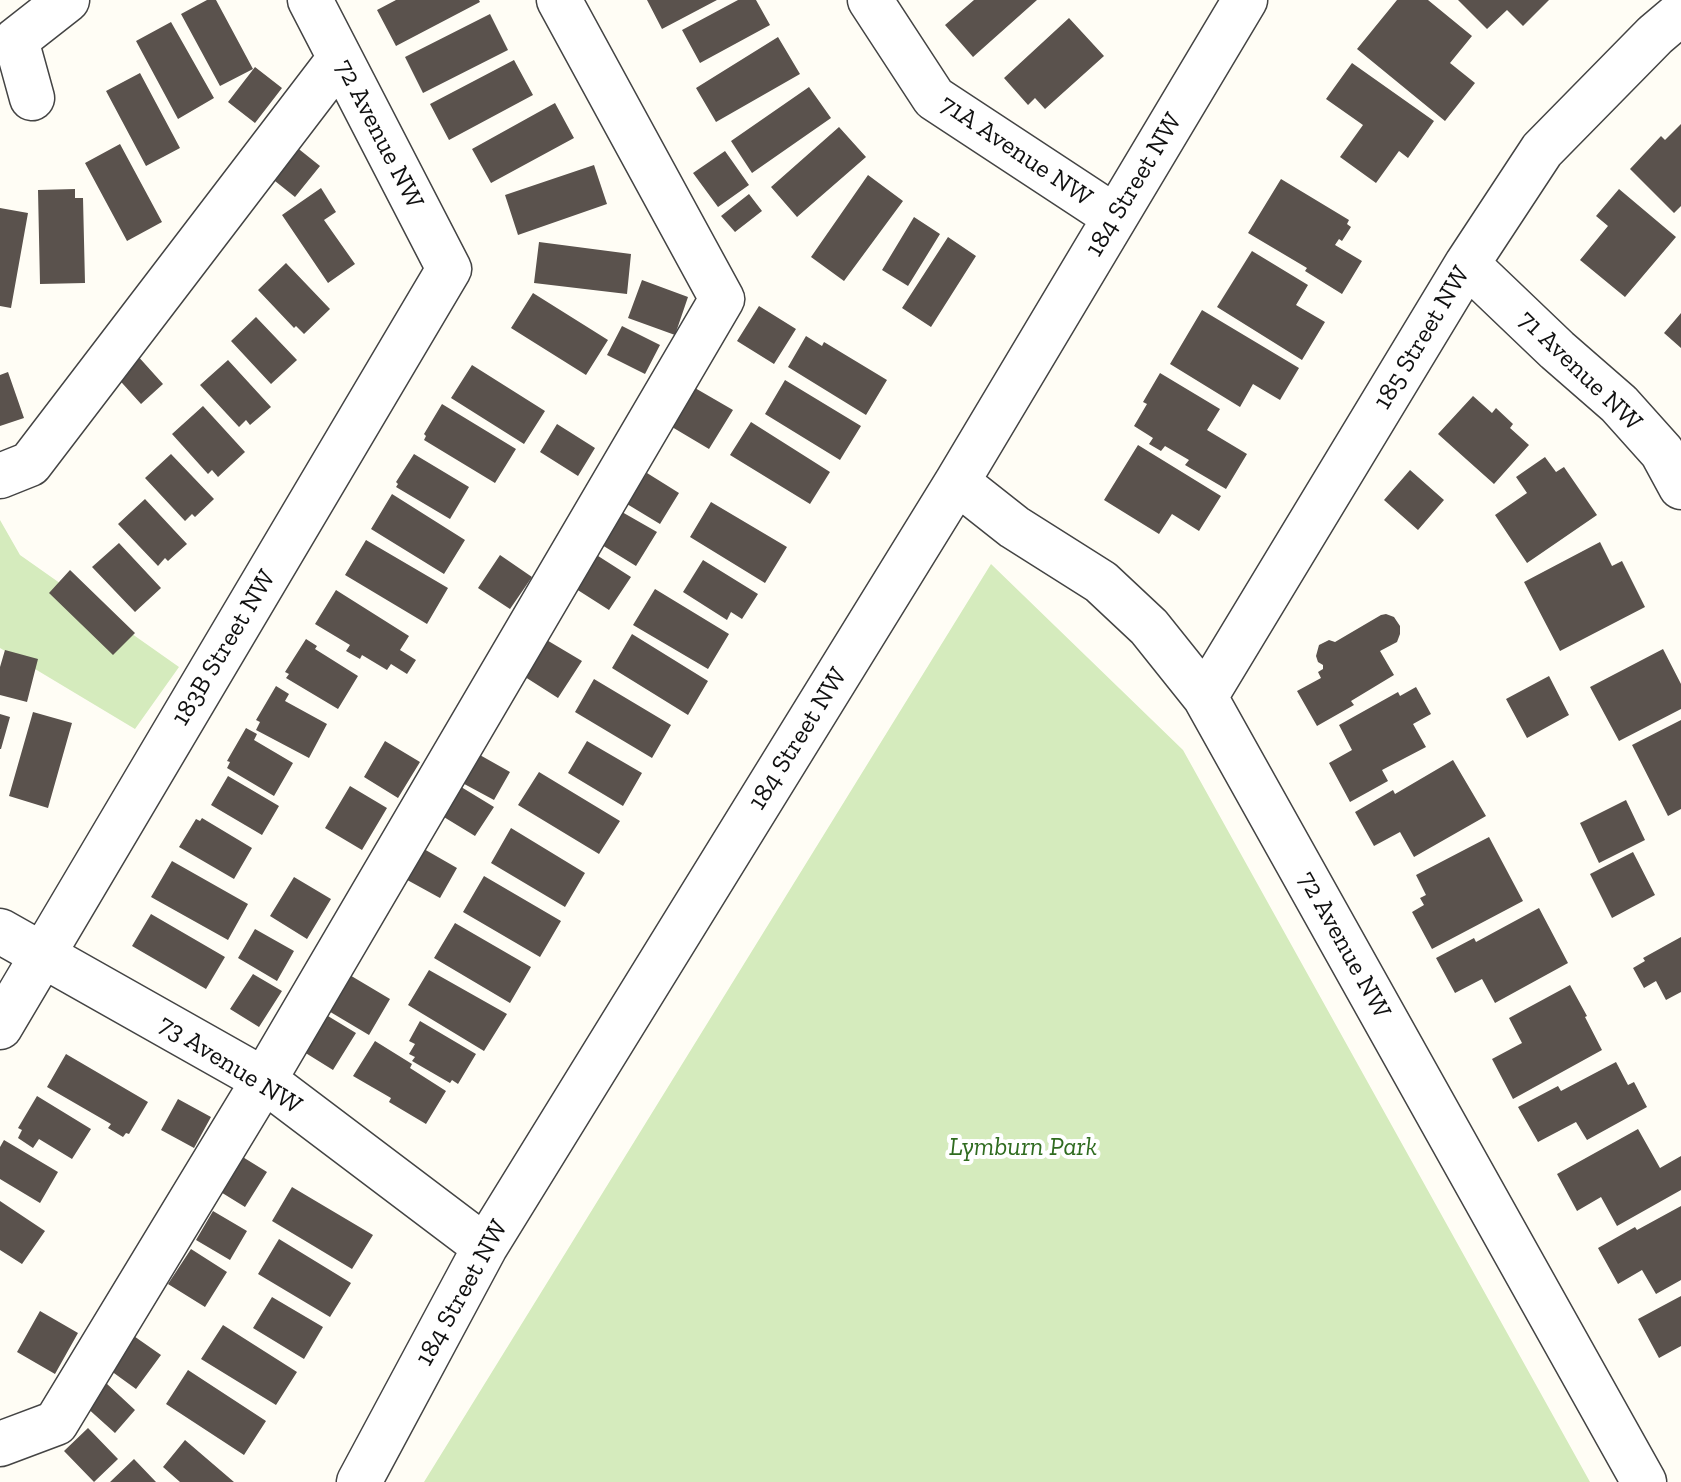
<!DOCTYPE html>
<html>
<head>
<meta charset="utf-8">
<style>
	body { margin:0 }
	canvas { display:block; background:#fffdf5 }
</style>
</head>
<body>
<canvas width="1681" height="1482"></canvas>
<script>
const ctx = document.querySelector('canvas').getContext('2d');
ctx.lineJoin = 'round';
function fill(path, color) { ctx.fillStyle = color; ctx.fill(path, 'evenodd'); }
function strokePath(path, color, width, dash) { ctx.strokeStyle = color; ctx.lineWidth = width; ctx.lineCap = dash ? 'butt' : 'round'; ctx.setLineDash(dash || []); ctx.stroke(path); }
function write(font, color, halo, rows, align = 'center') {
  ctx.font = font + ' "Zilla Slab",serif'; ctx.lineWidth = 8; ctx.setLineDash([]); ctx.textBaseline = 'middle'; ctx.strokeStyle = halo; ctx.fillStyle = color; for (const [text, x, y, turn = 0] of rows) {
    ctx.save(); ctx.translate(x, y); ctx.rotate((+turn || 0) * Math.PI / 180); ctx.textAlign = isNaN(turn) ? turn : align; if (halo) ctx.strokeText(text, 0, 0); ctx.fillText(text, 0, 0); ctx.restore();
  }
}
fill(new Path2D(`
	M0,520L20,555L179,667L135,729L0,648Z
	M991,564L1183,750L1590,1482H424Z`), '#d5ebbd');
fill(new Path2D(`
	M207,0H216L253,69L220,86L181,14Z
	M396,0H479L480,2L396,46L377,10Z
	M647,0H717L662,29Z
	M738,0H756L770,25L700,63L682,30Z
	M974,0H1037L973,57L945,25Z
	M1397,0H1428L1472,36L1450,63L1475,83L1445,121L1357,49Z
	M1458,0H1549L1523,26L1507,10L1487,29Z
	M490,14L508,50L423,93L405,57Z
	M1069,18L1104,56L1045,109L1035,98L1028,105L1004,78Z
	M171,22L214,98L178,119L136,41Z
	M778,37L800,74L716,122L696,88Z
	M514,60L533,95L449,140L430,104Z
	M1352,63L1434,121L1408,158L1399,151L1376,183L1340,157L1363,125L1326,99Z
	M255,67L282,88L255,123L228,102Z
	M140,73L180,148L146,166L106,91Z
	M809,87L831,118L752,173L731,141Z
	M555,103L574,138L491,183L472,149Z
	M1681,124V206L1674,213L1630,169L1661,136L1665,140Z
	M839,127L866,157L797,217L771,187Z
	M290,142L320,166L295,197L265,173Z
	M120,144L162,222L127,241L85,163Z
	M725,151L749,185L718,207L693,173Z
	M594,165L607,204L518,235L505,195Z
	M868,175L903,201L844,281L811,257Z
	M1281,179L1349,220L1347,224L1351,227L1342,241L1339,239L1335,245L1362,261L1342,294L1305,271L1307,268L1248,233Z
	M321,188L336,212L324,220L355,264L328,283L282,215Z
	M75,189V198H83L85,283L40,284L38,190Z
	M1619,189L1676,237L1625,297L1580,260L1608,226L1596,216Z
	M749,194L762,211L735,232L721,216Z
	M0,208L28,213L11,308L0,306Z
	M914,217L940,234L908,286L882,270Z
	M948,237L976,256L931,327L902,308Z
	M539,242L631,254L627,294L534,283Z
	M1252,251L1308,285L1296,305L1325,322L1302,360L1217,307Z
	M286,263L330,309L304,334L296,326L294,328L258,290Z
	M642,280L688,297L675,335L628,318Z
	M533,293L608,340L586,375L511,328Z
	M759,306L796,329L774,364L737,341Z
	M1202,310L1299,368L1280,400L1253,384L1240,407L1170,364Z
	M1681,313V348L1664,333Z
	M256,317L297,360L271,384L231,341Z
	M622,326L660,345L645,374L607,355Z
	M806,336L822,346L824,342L887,380L866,415L788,367Z
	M136,354L163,384L141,404L114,374Z
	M228,360L271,407L250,425L246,420L239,427L200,385Z
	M472,365L545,411L524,444L451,398Z
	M8,372L24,418L0,426V375Z
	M1160,373L1220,409L1207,430L1247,454L1226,489L1185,465L1189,460L1165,446L1161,451L1149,444L1153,438L1134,426L1147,404L1143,402Z
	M785,380L861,426L840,460L765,414Z
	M695,388L733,410L709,449L672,427Z
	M1473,396L1492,413L1496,408L1513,424L1510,428L1529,445L1494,484L1438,434Z
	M442,404L516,449L495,483L424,440L426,436L424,434Z
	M203,406L245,452L218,477L212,470L208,474L172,434Z
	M751,422L830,472L810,504L730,455Z
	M557,424L595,448L578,476L540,452Z
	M1138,445L1221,496L1199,531L1172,514L1159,534L1104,500Z
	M171,454L214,499L195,517L192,514L185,521L145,478Z
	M414,454L469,487L450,519L396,487L398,484L396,482Z
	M1545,457L1556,472L1564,467L1597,515L1527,563L1495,515L1527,493L1516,477Z
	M1410,470L1444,500L1418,530L1384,500Z
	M647,473L679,493L660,524L627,504Z
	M392,494L465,540L444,574L371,529Z
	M145,499L187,544L168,561L165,558L158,566L118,524Z
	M711,502L787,547L765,583L690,537Z
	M622,512L657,532L636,566L602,545Z
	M366,540L448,588L427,624L345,575Z
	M1600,542L1612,566L1622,561L1645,607L1560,651L1524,582Z
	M119,543L161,588L135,612L92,567Z
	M595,554L631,577L609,610L573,587Z
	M500,555L532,577L510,609L478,588Z
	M703,560L758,594L742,619L731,612L727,620L683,592Z
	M70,570L135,633L113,655L49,593Z
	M655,589L729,634L708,669L633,625Z
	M336,590L409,636L400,650L416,660L407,674L391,664L387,670L362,655L360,659L346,651L350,645L315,624Z
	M1386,614L1394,617L1400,626V634L1397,642L1380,651L1394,675L1351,701L1354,705L1317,726L1297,691L1321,678L1318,672L1323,669V665L1318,662L1316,656L1319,645L1329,640L1335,642L1381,615Z
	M632,634L708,681L688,715L612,668Z
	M306,639L317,646L315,649L358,676L338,709L286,678L289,674L285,672Z
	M545,639L582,661L558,698L522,675Z
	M1663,649L1681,684V709L1619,741L1590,687Z
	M5,650L38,659L27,702L0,695V667Z
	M1549,676L1569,715L1527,738L1506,699Z
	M594,679L671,725L652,758L575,712Z
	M276,686L289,694L285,701L327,724L309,758L256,730L260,722L256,720Z
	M1416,687L1431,714L1413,724L1426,747L1382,770L1388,781L1350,802L1329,763L1352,750L1339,725L1398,692L1400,696Z
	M33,712L72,723L48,808L9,796Z
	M0,714L10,717L1,749H0Z
	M1681,720V809L1668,816L1632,745Z
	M246,728L257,734L254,740L293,763L274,796L227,768L230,762L227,761Z
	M385,741L420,762L398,798L364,777Z
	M587,741L642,773L623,806L568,773Z
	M471,750L510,772L494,800L455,779Z
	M1453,760L1486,816L1414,857L1400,832L1374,846L1355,812L1393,790L1395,794Z
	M539,772L620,821L599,854L518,805Z
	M228,776L279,806L262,835L211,805Z
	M453,782L494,807L475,836L434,811Z
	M350,786L387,808L362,850L325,828Z
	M1626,800L1645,840L1599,863L1580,823Z
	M202,818L252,848L234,879L179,847L196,819L200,821Z
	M511,828L585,873L565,907L491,863Z
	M1489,837L1523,901L1432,949L1412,912L1424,905L1420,898L1426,895L1416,875Z
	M417,845L457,868L440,898L400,876Z
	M1633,852L1655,895L1612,918L1590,874Z
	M172,861L248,904L228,940L151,897Z
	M484,876L561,921L540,957L463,912Z
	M294,877L331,899L307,939L270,916Z
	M1539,908L1568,963L1495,1003L1482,979L1455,993L1436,958L1474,938L1476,942Z
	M151,914L225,957L206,989L132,946Z
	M455,923L531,967L510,1003L434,958Z
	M255,929L294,951L277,981L238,958Z
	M1681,937V992L1666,1000L1656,981L1644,988L1633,968L1645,961L1643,958Z
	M429,970L507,1014L484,1051L408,1005Z
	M253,974L282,991L259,1027L230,1009Z
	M348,974L390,999L369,1035L327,1010Z
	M1570,985L1587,1016L1585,1017L1602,1050L1513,1099L1492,1059L1522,1043L1509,1018Z
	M318,1010L356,1033L333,1070L296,1047Z
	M420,1021L476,1054L458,1084L452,1080L450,1083L412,1061L415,1057L409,1054L415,1044L409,1041Z
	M375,1041L412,1064L410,1068L446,1091L426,1124L389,1102L391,1098L353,1076Z
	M66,1054L148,1102L129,1134L126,1133L123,1137L108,1128L111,1124L47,1087Z
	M1616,1062L1628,1085L1634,1082L1647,1107L1587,1140L1576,1122L1538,1142L1518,1107L1558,1086L1561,1091Z
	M37,1096L91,1129L72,1159L39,1139L33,1148L18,1138L22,1130L18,1128Z
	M178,1099L211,1117L194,1148L161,1130Z
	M1638,1129L1660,1168L1681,1156V1190L1617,1226L1601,1197L1577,1211L1557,1174Z
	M4,1140L58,1172L40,1203L0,1179V1147Z
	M233,1151L267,1172L245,1207L211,1186Z
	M292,1187L373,1235L352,1269L272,1221Z
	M0,1201L45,1231L22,1264L0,1250Z
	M1681,1206V1280L1656,1294L1642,1270L1618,1284L1598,1248L1635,1227L1637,1230Z
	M213,1211L247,1231L230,1260L196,1240Z
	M279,1239L351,1283L330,1317L258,1274Z
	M191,1249L227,1272L205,1307L168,1284Z
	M1681,1296V1346L1659,1358L1638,1319Z
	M272,1297L323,1327L304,1359L253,1328Z
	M40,1311L78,1333L55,1374L17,1352Z
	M223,1325L297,1372L276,1405L201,1359Z
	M131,1334L161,1355L136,1389L107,1368Z
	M188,1370L266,1421L244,1455L166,1404Z
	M106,1383L135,1410L115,1433L85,1406Z
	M88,1428L118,1459L94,1482L64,1451Z
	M185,1440L234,1482H180L163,1467Z
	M134,1459L156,1482H110Z`), '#5a524d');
const minor = new Path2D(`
	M870,0L934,98L1115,217
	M32,98L16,40L67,0
	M1467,264L1557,350L1619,404L1662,452L1681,487
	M0,476L30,464L340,58
	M957,482L1014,527L1101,582L1149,627L1205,697L1644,1482
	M1205,697L1467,264L1542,150L1655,35L1681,13
	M0,931L264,1080L485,1247
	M0,1027L449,269L310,0
	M0,1444L56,1423L264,1080L722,299L559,0
	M359,1482L485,1247L957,482L1245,0`);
strokePath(minor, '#444', 47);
strokePath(minor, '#fff', 44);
write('26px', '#111', '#fff', [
	["72 Avenue NW",379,134,63],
	["71A Avenue NW",1016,151,34],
	["184 Street NW",1134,185,-59],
	["185 Street NW",1422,338,-59],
	["71 Avenue NW",1580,371,44],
	["183B Street NW",224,648,-59],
	["184 Street NW",798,739,-58],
	["72 Avenue NW",1344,945,61],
	["73 Avenue NW",230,1065,32],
	["184 Street NW",462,1293,-61]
]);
write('italic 26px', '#2f6b1f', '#fff', [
	["Lymburn Park",1023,1148]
]);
</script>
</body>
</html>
